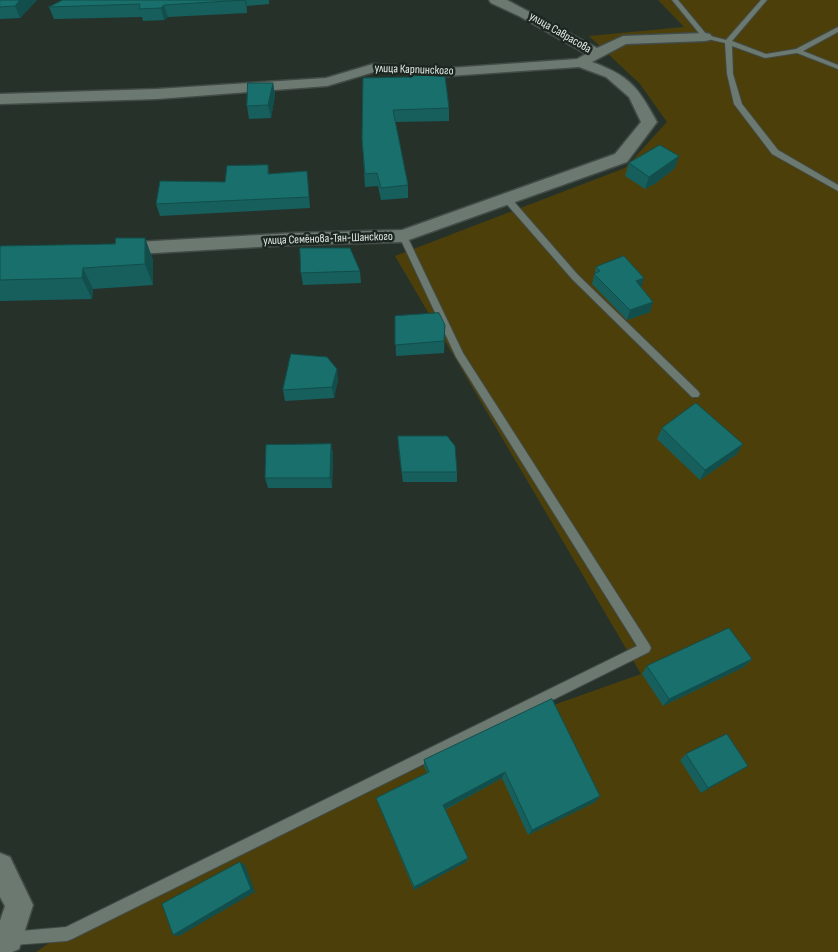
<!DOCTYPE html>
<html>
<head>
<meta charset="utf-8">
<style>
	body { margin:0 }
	canvas { display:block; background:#26312a }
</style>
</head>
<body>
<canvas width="838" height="952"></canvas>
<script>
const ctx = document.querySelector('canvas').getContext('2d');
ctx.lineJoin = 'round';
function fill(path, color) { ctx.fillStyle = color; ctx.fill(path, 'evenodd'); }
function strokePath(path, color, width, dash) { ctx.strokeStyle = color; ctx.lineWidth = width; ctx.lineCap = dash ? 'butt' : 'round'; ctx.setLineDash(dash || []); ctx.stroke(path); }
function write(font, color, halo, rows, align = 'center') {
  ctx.font = font + ' "Sofia Sans Condensed",sans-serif'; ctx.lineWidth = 5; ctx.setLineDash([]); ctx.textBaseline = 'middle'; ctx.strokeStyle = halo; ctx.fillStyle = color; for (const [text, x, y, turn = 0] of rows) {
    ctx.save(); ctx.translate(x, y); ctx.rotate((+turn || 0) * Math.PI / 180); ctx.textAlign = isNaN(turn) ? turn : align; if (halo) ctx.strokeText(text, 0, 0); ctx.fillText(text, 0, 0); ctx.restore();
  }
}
fill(new Path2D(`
	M658,0H838V952H36L55,939L548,707L641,674L395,256L625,168L667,122L640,84L589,36L684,27Z`), '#4c3f0a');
const lane = new Path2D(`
	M672,0H678L707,35L726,40L761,0H767L732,41L766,54L796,49L838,27V32L803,51L838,65V69L797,53L765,58L732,46L733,74L742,104L778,150L838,185V191L772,154L734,104L727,74L725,43L703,38Z
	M507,196L510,197L578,275L698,391L700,394L698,397H692L572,279L504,201L503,199Z
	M403,233L407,236L463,353L649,644L651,648L649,652L72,939L67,941L14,945L12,952H0V946L4,934L9,932L66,927L637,646L456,357L399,236Z`);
const street = new Path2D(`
	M489,0H507L597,48L623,36L705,33L710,34L712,37L710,40L705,41L626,44L592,62C630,76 638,87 657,122L627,162L403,242L293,245L120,255L114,253L111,249L114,245L120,243L293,233L402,230L615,154L641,122L629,97L606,77L579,67L449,76L374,72L327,86L157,99L0,104V94L157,89L326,78L373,64L449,68L577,59L586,54L519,16L491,3Z
	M0,853L10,857L33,905L19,949L12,952L0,950V921L5,906L0,897Z`);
strokePath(lane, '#424b46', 2);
strokePath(street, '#424b46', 3);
fill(lane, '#6c7971');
fill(street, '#6c7971');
fill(new Path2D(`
	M0,0H37L20,18L0,19Z
	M63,0H269V4L247,6V13L168,17L164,20L143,21L142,17L54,19L49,7Z
	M363,78L449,108V121L395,122L408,185V198L381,200L378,186L365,187L362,139Z
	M273,83L275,95L271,118L249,119L247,106Z
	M629,163L675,168L656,183L645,189L625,176Z
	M268,165L269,174L308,183L310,208L160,216L156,204L225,182Z
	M145,238L153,260V285L93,289L92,299L0,301V246L115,244Z
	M596,267L641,288L650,312L627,320L592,284Z
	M360,271L361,283L303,285L301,273Z
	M395,316L445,325L444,353L396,356Z
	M338,380L334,398L285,401L283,390Z
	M662,428L737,454L700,480L657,439Z
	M398,436L457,472V482H403L398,446Z
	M331,444L333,454L332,488H268L265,478Z
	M752,659L744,667L663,706L642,674L647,666Z
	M552,699L600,796L595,802L528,835L502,778L445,810L468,858L466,862L414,890L378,803L376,798L427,773L424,766V760Z
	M686,754L748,766L740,771L701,793L680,760Z`), '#165f5c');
fill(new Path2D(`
	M20,0H37L20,18L15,6Z
	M245,0H246L247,6V13Z
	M164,5L168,17L164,20L161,8Z
	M273,83L275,95L271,118L268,105Z
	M679,156L675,168L656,183L645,189L649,177Z
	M145,238L153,260V285L145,264Z
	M83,268L93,289L92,299L82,278Z
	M644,278L641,288L636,281Z
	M653,302L650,312L627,320L630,310Z
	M337,369L338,380L334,398L332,387Z
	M331,444L333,454L332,488L330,478Z
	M743,444L737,454L700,480L705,470Z
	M752,659L744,667L663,706L669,699Z
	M748,766L740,771L701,793L708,788Z
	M505,772L502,778L442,811L443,805Z
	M600,796L595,802L528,835L532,830Z
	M468,858L466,862L414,890V887Z
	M240,862L245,865L255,892L179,936L173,935Z`), '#124e4b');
const building = new Path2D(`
	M0,0H20L15,6L0,7Z
	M63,0H245L164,5L161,8L139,9L140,4L49,7Z
	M410,75L445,76L449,108L393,110L408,185L381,188L377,173L365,174L362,139L363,78L410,77Z
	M248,83H273L268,105L247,106Z
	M660,145L679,156L649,177L629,163Z
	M268,165V174L307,171L309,197L156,204L160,181L225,182L227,166Z
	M116,238H145V264L83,268L82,278L0,280V246L115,244Z
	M300,248H350L360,271L301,273Z
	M624,256L644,278L636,281L653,302L630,310L594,274L600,271L596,267Z
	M439,313L445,325L444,341L395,345V316Z
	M291,354L327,357L337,369L332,387L283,390Z
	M696,403L743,444L705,470L662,428Z
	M398,436H447L455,446L457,472H402Z
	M331,444L330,478H265L266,445Z
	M729,628L752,659L669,699L647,666Z
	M552,699L600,796L532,830L505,772L443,805L468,858L414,887L376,798L429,772L424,760Z
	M727,734L748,766L708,788L686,754Z
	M240,862L251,889L173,935L162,904Z`);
fill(building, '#196f6b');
strokePath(building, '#124e4b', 1);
write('12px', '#e4ebe6', '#1c2721', [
	["улица Саврасова",560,33,30],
	["улица Карпинского",414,70,2],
	["улица Семёнова-Тян-Шанского",328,239,-2]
]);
</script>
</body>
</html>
